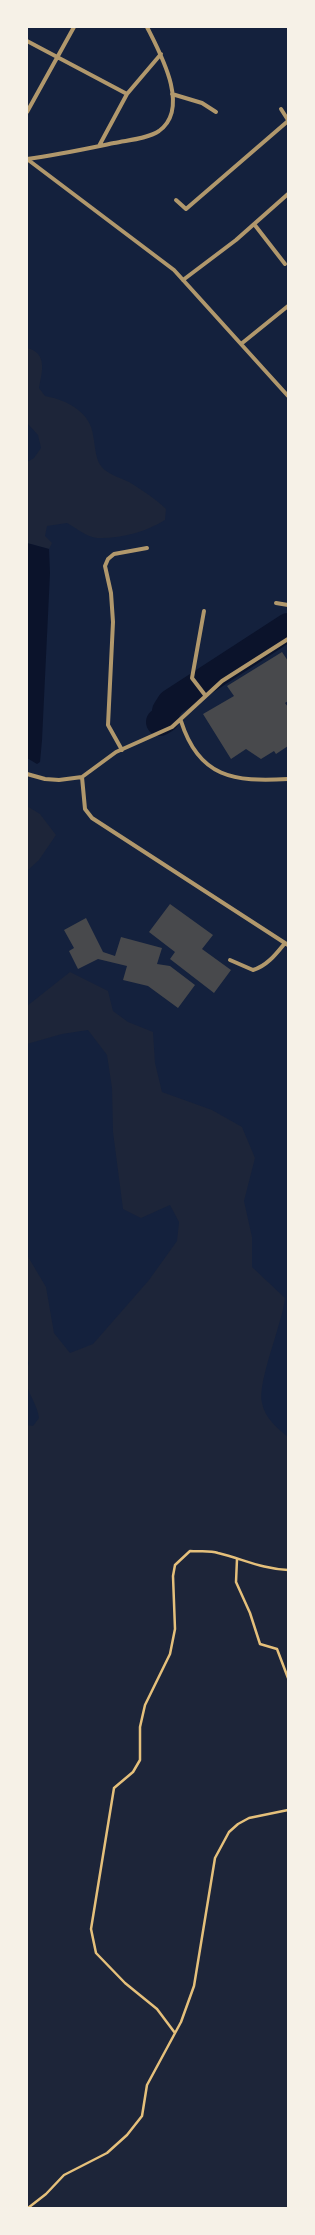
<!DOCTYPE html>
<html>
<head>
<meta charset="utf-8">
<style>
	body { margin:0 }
	#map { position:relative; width:315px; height:2235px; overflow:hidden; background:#14213d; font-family:"Varela Round",sans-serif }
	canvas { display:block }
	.frame { position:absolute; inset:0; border:28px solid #f6f1e7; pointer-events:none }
</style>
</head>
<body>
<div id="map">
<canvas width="315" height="2235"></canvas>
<div class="frame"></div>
</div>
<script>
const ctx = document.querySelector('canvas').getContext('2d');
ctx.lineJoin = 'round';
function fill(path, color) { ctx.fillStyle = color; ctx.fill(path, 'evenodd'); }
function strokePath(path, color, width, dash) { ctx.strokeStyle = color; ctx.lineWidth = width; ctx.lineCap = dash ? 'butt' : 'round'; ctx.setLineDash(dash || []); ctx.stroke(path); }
fill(new Path2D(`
	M27,348C48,353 42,372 39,388L45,396C62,399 84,408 91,427C95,438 94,452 99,463C105,474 119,477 129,482C142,490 156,499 166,509L165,520C146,532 120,539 97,538C87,537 76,528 67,523L47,526L45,536L52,543L49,549L27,543V462L34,458L41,448L38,435L27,423Z
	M27,806L40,814L56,835L39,860L27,871Z
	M70,972L108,991L113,1011L128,1022L153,1032L155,1063L162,1092L212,1110L242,1127L255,1158L244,1201L252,1237V1267L285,1298C282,1325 257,1382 262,1403C265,1418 277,1428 288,1437V2208H27V1425L33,1426L39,1418C36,1397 19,1387 29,1363L27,1358V1255L46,1287L54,1333L70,1353L93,1344L149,1280L177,1241L179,1222L170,1205L141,1218L123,1209L113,1132L112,1088L107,1055L88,1030L62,1034L27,1044V1006Z`), '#1d2539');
fill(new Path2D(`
	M27,543L49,549L50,573L42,740L40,762L37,764L27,758Z`), '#0b132b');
strokePath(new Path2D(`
	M160,722L165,719L166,711L171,703L288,627`), '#0b132b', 28);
fill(new Path2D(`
	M282,652L288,661V701L285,703L288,707V746L276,754L274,751L261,759L246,749L231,759L203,714L234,696L227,686Z
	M170,904L213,935L202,949L231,970L214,993L170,959L175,952L149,932Z
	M86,918L103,952L115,956L121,937L162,948L157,964L170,966L195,985L178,1008L148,986L123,980L127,966L98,959L78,969L69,951L74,948L64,930Z`), '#48494c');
strokePath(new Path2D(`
	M237,1559L236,1582L250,1613L260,1644L277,1649L288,1678
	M175,2033L157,2009L125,1983L96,1953L91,1929L114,1788L133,1772L140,1760V1727L145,1705L170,1654L175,1629L173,1576L175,1565L190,1551C199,1552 210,1550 218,1553C243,1559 262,1569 288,1570
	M28,2208L46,2194L64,2175L107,2153L127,2135L142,2116L147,2085L181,2022L194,1986L215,1858L229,1832L238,1824L249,1818L288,1810`), '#e5c07b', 2.5);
strokePath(new Path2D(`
	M27,41L127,94
	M172,94L202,103L216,112
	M281,109L288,120
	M27,112L74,27
	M99,146L127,94L161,54
	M27,159L174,270L288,396
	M27,159C57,155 85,149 114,143C128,140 147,139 159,131C191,108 160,53 147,27
	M176,200L186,209L288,121
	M254,224L285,264
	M183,280L236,240L288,194
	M241,344L288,306
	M276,603L288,605
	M204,611L192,678L205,695
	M181,721C199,778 234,782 288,779
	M122,750L108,725L113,622L111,593L105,566L108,559L114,554L147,548
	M27,774L45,779L59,780L82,777L116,752L172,727L222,681L288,639
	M82,777L85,809L92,818L288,945
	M230,960L253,970C267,966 276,954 285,943`), '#b1986c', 4);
</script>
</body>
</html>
